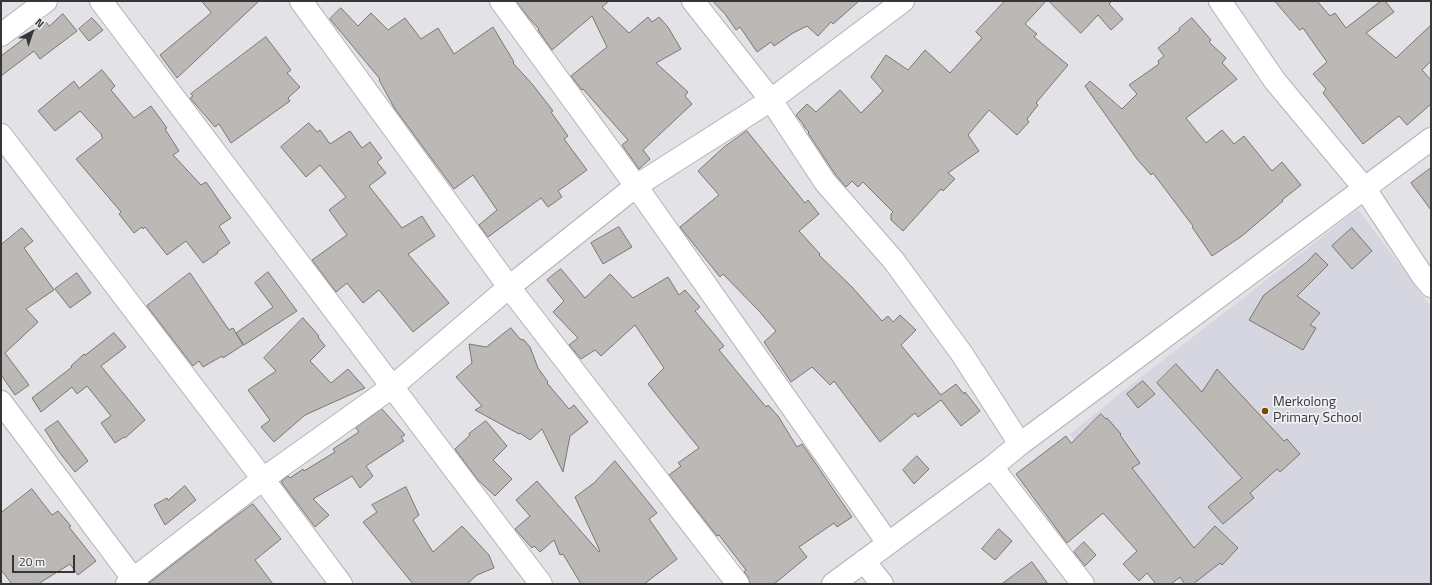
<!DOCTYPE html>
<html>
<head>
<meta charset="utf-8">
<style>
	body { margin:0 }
	#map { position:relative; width:1432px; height:585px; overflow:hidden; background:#e3e3e7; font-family:"Titillium Web",sans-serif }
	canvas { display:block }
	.frame { position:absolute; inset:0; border:2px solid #363638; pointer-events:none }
	.north { position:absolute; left:12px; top:12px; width:40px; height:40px; -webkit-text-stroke:3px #f0f1f5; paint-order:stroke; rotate:40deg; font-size:11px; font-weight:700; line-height:16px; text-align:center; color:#363638 }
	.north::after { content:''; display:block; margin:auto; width:14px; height:18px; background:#363638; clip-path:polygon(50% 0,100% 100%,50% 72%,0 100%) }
	.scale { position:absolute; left:12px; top:555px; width:63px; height:18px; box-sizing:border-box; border:2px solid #363638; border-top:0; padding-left:5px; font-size:12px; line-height:14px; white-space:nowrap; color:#363638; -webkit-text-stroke:3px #f0f1f5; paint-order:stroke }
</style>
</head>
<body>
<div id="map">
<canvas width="1432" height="585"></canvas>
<div class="frame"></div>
<div class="north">N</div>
<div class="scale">20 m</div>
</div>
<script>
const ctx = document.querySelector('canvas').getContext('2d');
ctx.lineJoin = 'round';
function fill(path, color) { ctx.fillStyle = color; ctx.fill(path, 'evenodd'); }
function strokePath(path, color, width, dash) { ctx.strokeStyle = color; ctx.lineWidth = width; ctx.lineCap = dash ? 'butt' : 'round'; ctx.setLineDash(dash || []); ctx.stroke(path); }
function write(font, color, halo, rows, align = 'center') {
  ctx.font = font + ' "Titillium Web",sans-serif'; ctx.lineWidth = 3.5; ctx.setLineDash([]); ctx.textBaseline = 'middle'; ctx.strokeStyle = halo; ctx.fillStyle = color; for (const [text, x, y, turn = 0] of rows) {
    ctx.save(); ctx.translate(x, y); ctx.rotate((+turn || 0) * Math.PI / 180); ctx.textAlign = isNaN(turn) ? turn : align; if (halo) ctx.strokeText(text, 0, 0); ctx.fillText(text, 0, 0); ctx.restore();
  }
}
fill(new Path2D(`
	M1358,209L1431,307V584H1181L1070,434L1128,387Z`), '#d6d6e1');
const building = new Path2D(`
	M202,1H259L177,78L160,55L211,13Z
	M516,1H609L602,7L629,33L648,17L652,22L659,17L668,27L681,49L656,63L688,92L685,96L692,104L643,150L650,159L639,169L622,145L628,140L583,89L582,90L571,76L607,47L592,16L552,50L538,30L539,29L529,18Z
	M713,1H859L833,24L831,22L818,36L807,26L793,33L774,46L771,42L757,52L740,27L736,30L725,14Z
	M1005,1H1046L1025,24L1037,34L1034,37L1068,65L1036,103L1038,105L1027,119L1029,122L1017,135L989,110L968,135L979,151L948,173L955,179L943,191L941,189L903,231L891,220V214L893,212L863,182L858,187L852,181L846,187L835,174L808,133L809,132L805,128L803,124L796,115L807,104L816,112L840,90L861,113L883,91L871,77L886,55L908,70L925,50L950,73L982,38L976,32Z
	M1049,1H1112L1109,4L1123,19L1111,30L1098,15L1081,33Z
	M1275,1H1317L1330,16L1335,13L1346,28L1381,1H1385L1394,12L1366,33L1396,58L1431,25V61L1422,70L1431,80V104L1407,125L1399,116L1363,144L1323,93L1326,89L1313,74L1327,62L1303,28L1300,30Z
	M341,8L358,26L371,13L388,30L405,18L421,39L438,28L454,54L493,27L514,62L513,63L533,85L553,111L551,112L568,136L564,139L587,170L558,191L562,197L548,207L541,198L488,237L479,225L497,210L473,175L454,189L395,109L379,80L380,79L330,19Z
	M63,14L77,31L40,59L34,51L1,76V56L46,22L49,26Z
	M92,18L103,30L89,41L79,29Z
	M1192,18L1211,40L1209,42L1226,58L1222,63L1237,79L1186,118L1206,143L1222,130L1234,144L1244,136L1272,171L1282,162L1301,185L1282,200L1283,201L1242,236L1212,256L1192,227L1193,226L1153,173L1151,175L1137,159L1085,86L1090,81L1122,109L1137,94L1129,85L1159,64L1158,61L1164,56L1158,48L1180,30L1179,29Z
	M266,37L291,70L287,73L300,87L288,98L290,101L231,143L219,124L215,127L190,98L193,96L191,94Z
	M102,70L115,86L111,90L134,118L151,106L167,128L165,129L179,151L173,155L201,185L206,182L231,218L219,226L230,243L217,252L218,253L203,263L186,241L167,255L145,227L143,229L142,227L134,233L119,214L121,212L76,159L103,138L101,136L102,135L80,111L55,131L38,111L74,81L79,88Z
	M309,123L317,132L320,130L330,144L350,131L362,148L370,142L382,158L377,162L386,173L369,186L402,228L422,216L435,236L408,254L449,303L413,332L379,290L363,303L347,283L336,292L312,260L347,235L329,210L346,197L320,165L306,177L281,147Z
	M747,131L805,203L808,200L819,214L799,231L820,254L819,255L852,287L882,321L888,316L893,322L900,315L916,330L901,345L941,395L956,384L964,394L965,392L980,411L961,426L941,400L918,417L915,413L880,442L834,381L830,385L812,367L791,382L764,342L776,331L759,311L723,274L720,277L680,227L719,195L698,171L724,147Z
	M1431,168V210L1411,183Z
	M619,227L632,247L603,264L591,243Z
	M22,228L33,241L24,248L54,290L26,309L38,322L5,353L29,385L15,395L1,375V245Z
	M1352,228L1372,251L1352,269L1332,246Z
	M1316,253L1328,265L1297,296L1320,313L1310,325L1316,328L1303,350L1249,320L1264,295L1307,262Z
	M561,269L585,298L610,274L633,298L668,277L679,295L685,290L700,307L695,311L724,346L719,350L766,407L768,405L778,416L797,447L802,444L807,451L852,517L837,527L834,523L799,547L807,557L774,584H750L748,577L744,572L746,570L719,535L717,536L669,475L681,466L678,463L699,448L673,416L648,384L664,368L635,325L601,356L595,350L581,359L569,345L578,338L553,312L564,301L547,280Z
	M268,272L297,311L244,345L236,333L273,307L255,283Z
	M77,273L91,293L70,308L55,289Z
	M190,273L229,330L233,328L243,345L223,358L222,356L203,367L199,361L193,366L147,306Z
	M303,318L319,336L318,337L325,346L310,361L331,383L348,369L365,388L305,415L274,442L261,427L270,420L248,390L276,371L264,358Z
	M511,328L520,339L524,340L530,347L538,368L548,382L547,383L569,409L574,405L588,422L570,436L563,472L542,429L530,440L520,433L519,434L475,410L482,406L456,377L472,363L469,344L486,347Z
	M114,333L126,347L101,366L145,420L125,438L124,437L115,443L101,423L111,416L87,386L77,394L72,387L41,412L32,398L72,367L71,366L84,354L85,355Z
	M1176,364L1202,392L1217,369L1284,441L1287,439L1300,454L1280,472L1277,469L1250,493L1254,498L1223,524L1208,507L1242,478L1157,383Z
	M1143,381L1155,394L1138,408L1127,394Z
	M382,409L405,435L401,437L404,441L366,466L373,476L360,488L352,476L313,499L329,515L315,527L281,482L288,476L290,478L303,469L304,471L335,452L333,449L359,432L356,428Z
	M1101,414L1106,419L1107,418L1121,434L1120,435L1140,463L1132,468L1194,548L1215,526L1238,548L1222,565L1220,563L1193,584H1185L1180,577L1171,584H1156L1147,573L1139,581L1123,564L1137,551L1103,513L1067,543L1016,474L1066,436L1071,443Z
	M58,421L88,461L75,472L59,452L45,430Z
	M486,421L507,446L493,460L512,479L495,496L477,479L455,449L470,435L469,434Z
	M917,456L929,469L914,484L903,470Z
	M615,461L657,513L649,519L677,559L644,584H581L563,554L560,555L554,540L540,552L534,546L532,548L515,529L530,516L516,500L537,481L599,552L600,551L575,497L594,483Z
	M185,486L196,500L165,525L154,505L167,498L168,500Z
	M406,487L419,515L413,520L433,552L462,526L489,555L494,568L477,575L467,584H413L363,522L377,512L372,505Z
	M32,489L52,515L58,511L71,526L69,527L96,561L78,575L70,564L38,584H12L1,570V513Z
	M253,504L281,539L255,560L273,584H149V583L224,525Z
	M999,529L1012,541L995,560L982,549Z
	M1084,542L1096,555L1085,566L1074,552Z
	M1032,562L1048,584H1002Z`);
fill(building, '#bbb8b5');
strokePath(building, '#797673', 1);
const minor = new Path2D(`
	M101,1L541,584
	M301,1L509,287L738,584
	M501,1L636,186L888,543
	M693,1L771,100L825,182L894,261L962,354L1020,444
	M1220,1L1275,81L1365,189L1422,275L1431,286
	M1,35L46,1
	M1,135L263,479L341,584
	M1,402L137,584
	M992,467L1083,584
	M864,561L882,584
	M127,584L263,479L392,387L509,287L636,186L771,100L903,1
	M833,584L992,467L1020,444L1431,139`);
strokePath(minor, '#b3b3b7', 24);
strokePath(minor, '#fff', 22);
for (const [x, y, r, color] of [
	[1265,411,4,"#824405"]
]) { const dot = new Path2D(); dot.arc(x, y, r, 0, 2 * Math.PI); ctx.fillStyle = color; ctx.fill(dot); strokePath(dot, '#f0f1f5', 1.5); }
write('14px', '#363638', '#f0f1f5', [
	["Merkolong",1273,403],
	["Primary School",1273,419]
], 'left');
</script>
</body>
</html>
